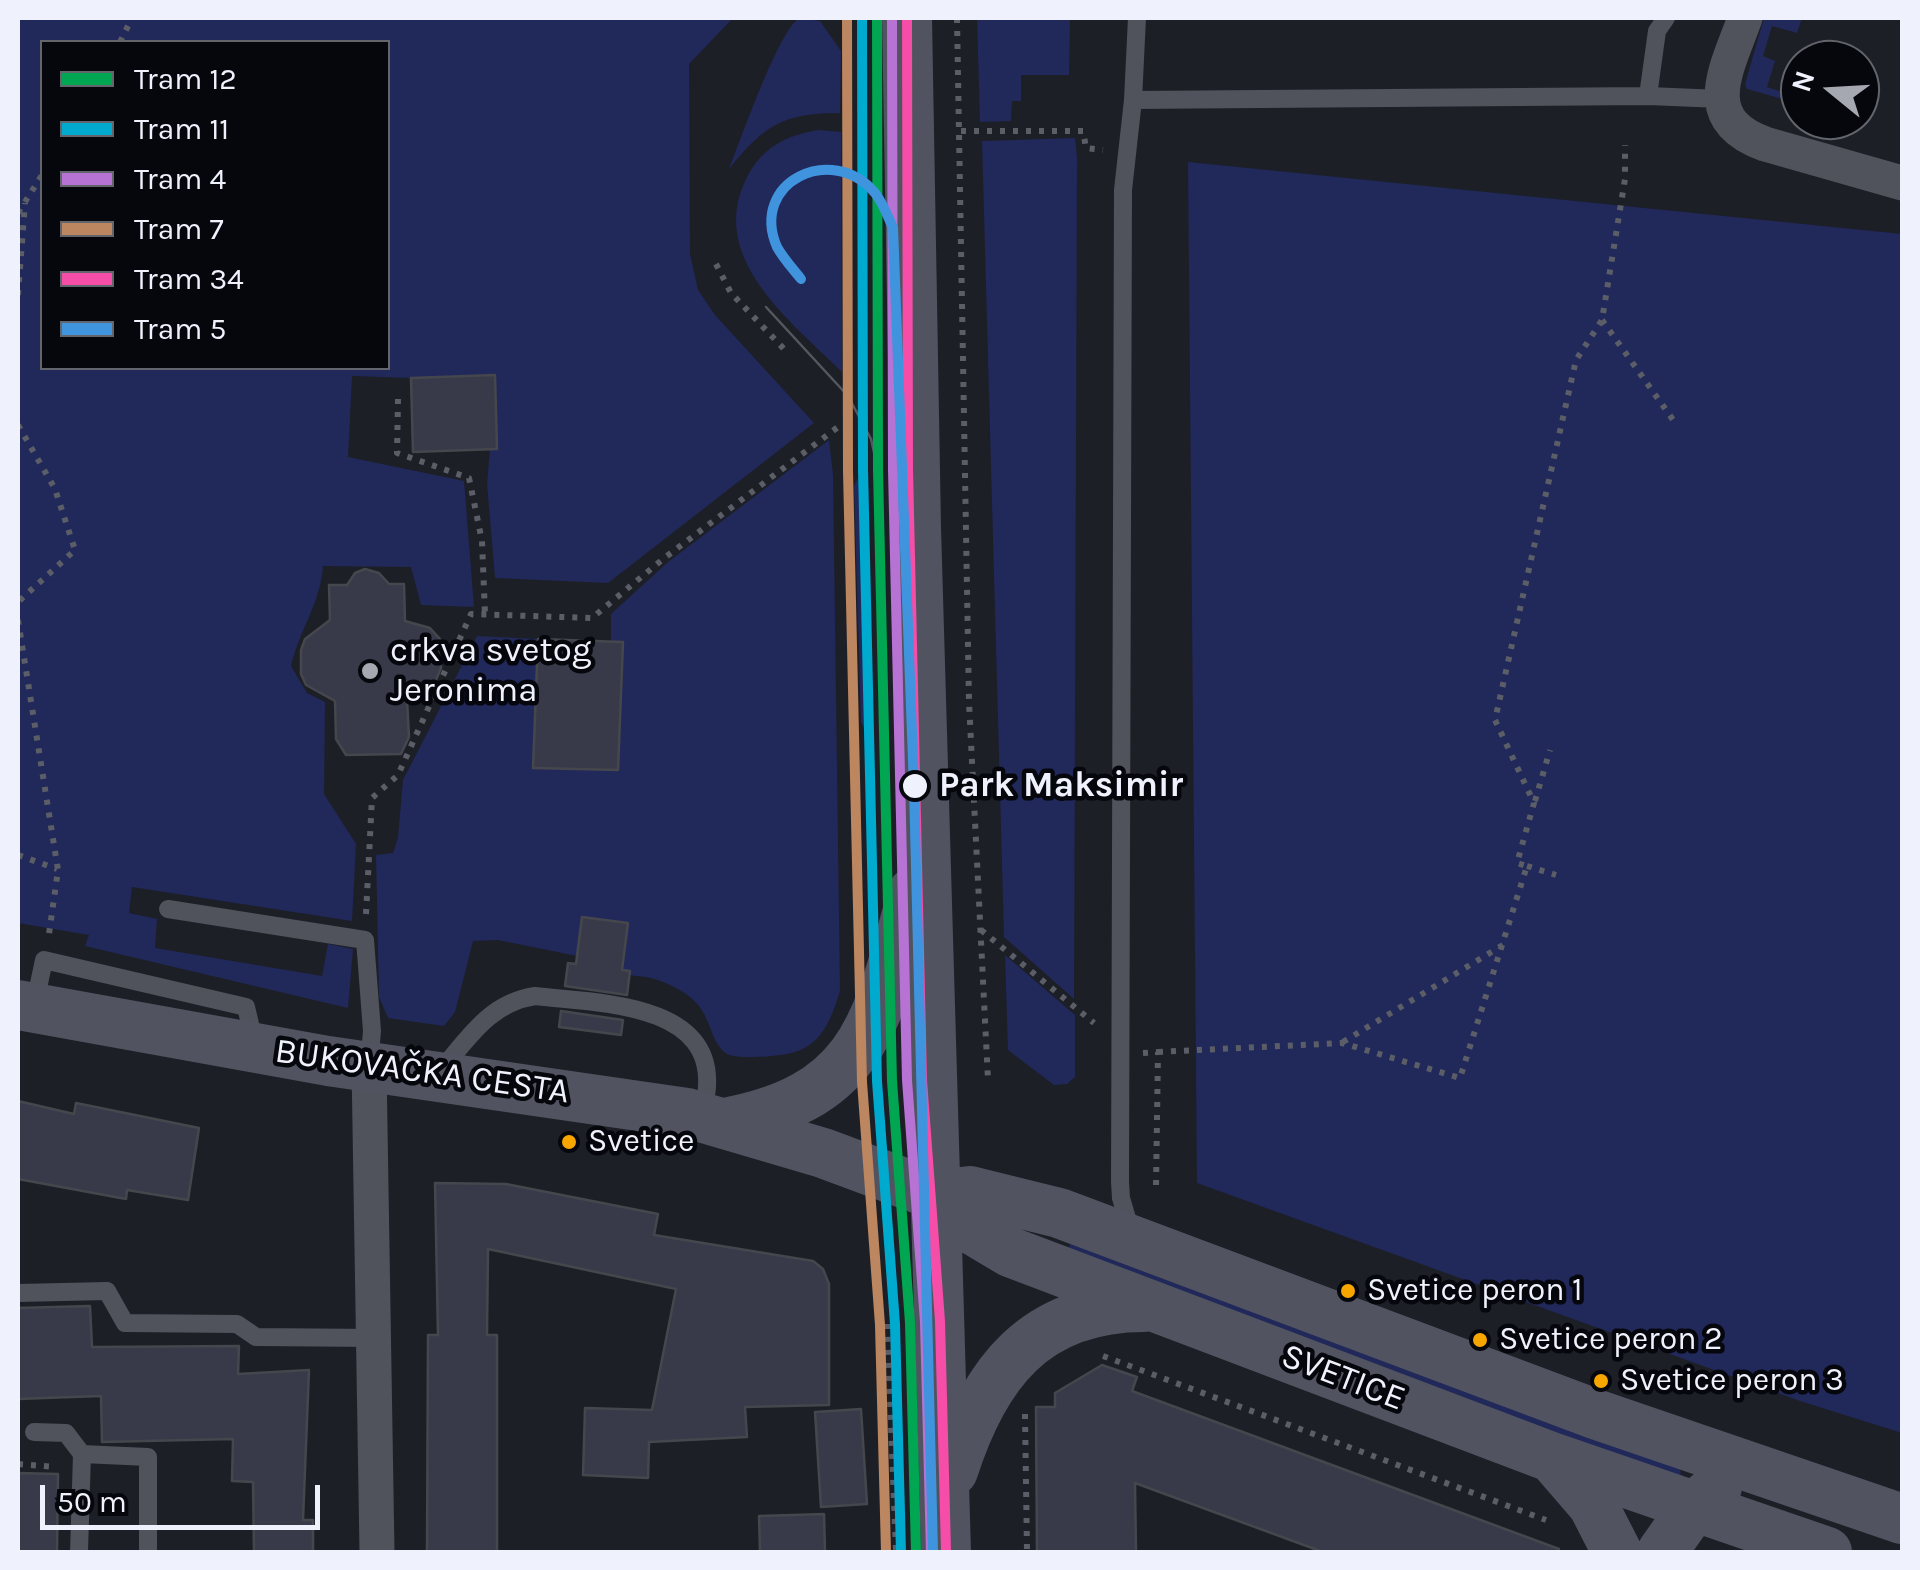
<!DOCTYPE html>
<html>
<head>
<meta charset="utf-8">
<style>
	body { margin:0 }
	#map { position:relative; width:1920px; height:1570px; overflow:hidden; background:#1d1f26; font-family:Karla,sans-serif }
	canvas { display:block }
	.frame { position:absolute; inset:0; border:20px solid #eff2fc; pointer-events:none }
	.legend { position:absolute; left:40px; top:40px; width:350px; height:330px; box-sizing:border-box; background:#06070d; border:2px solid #63656d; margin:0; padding:12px 18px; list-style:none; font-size:30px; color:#eff2fc }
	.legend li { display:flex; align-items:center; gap:20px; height:50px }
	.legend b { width:50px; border:2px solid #63656d }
	.north { position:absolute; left:1780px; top:40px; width:100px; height:100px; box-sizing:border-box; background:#06070d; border:2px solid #63656d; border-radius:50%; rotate:288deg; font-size:28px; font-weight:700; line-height:40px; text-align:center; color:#eff2fc }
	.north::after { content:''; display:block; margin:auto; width:35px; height:45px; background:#a6a8b1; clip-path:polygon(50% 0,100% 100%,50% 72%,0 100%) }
	.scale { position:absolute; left:40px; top:1485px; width:280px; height:45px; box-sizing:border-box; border:5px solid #eff2fc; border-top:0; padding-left:12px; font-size:30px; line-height:35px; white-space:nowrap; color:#eff2fc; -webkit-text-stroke:8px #06070d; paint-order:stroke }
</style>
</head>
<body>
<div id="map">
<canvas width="1920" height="1570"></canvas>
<div class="frame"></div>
<ul class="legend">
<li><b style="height:12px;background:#00a651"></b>Tram 12</li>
<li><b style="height:12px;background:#00a9ce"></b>Tram 11</li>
<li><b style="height:12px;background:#b673d3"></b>Tram 4</li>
<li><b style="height:12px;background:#bb8660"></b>Tram 7</li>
<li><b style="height:12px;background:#f54da8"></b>Tram 34</li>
<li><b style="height:12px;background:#4094de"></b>Tram 5</li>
</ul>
<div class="north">N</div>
<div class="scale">50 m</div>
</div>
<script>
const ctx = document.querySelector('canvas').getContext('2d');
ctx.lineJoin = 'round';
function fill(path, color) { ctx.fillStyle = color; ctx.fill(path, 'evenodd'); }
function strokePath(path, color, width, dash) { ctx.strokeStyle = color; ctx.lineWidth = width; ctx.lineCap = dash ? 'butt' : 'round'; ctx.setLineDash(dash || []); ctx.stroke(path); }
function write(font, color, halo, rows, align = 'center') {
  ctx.font = font + ' Karla,sans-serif'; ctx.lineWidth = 9; ctx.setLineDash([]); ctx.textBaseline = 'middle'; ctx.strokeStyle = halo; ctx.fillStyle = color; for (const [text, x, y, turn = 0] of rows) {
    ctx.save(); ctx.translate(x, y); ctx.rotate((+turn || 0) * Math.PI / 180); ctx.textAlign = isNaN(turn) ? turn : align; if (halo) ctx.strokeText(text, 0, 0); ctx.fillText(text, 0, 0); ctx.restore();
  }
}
fill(new Path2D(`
	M18,18H733L689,64L690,254L698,290L715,315L814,423L608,583L495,578L487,484L490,449L497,448L495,376L411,378L352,376L348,457L464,481L474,607L421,605L411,567L323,566C320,605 300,628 291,666L307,693L325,702L324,794L356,844L352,921L132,887L129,913L157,919L155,948L322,976L328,944L353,949L348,1008L85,946L89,935L18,923ZM42,42H388V368H42Z
	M799,18L820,21L841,51L840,113C784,113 764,125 729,169C741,139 778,32 799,18Z
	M977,18H1070L1069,75H1021V101H1012L1011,121L980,122Z
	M1764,18H1802L1797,33L1772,26L1763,56L1775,61L1767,87L1800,98V104L1747,89L1745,84Z
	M819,130L841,132L842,372C792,322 707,259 746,179C761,148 786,135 819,130Z
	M1075,138L1077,158L1074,999L1004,937L982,141Z
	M1188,162L1902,234V1433L1800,1401L1197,1183Z
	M829,440L833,475L840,991C824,1044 809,1056 753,1057C744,1057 730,1058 723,1051C707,1034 712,1012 686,994C676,987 662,981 651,978C640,975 632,978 622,971L628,923L583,917L577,956L498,940L473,941L455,1012L444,1026L388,1018L379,997L376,855L393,853L398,838L403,780L477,636L538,639L534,768L618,770L623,643L611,641V614L668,562Z
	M868,470L872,700L868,736L861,722L854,486L859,476Z
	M1005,955L1075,1015V1077L1067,1084L1054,1085L1008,1050Z
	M1071,1241L1680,1468L1681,1477L1675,1479L1067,1253Z`), '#21285a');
const building = new Path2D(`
	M495,375L497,449L413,452L411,378Z
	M365,569L379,573L389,584H404L405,621L430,628L440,639L441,668L436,680L407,700L409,737L401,754L346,755L336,739L335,701L306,685L301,674V650L305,639L330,620L329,585H347L355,573Z
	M538,639L623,642L618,770L533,768Z
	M582,917L628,923L622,970L630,971L627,995L565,986L568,963L576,964Z
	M561,1011L623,1020L621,1035L559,1027Z
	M18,1101L74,1114L76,1103L199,1128L188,1200L127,1190L126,1199L18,1179Z
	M435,1183L506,1184L658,1214L654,1235L813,1261L823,1269L829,1284V1405L745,1407L747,1437L649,1442L648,1478L583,1475L585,1408L652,1410L676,1289L488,1249L487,1335H497V1552H427L428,1335H438Z
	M90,1306L92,1347L239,1346L238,1374L309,1370L303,1520H313V1552H254L253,1482L232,1481L233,1439L102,1442L101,1396L18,1399V1308Z
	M1102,1365L1137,1377L1132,1391L1559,1549L1558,1552H1323L1135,1483L1136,1552H1037L1036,1407H1055V1393Z
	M861,1409L867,1504L821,1507L815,1412Z
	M18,1473L58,1474L57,1552H18Z
	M824,1514L825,1552H760L759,1516Z`);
fill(building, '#383a4a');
strokePath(building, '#45474d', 2.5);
strokePath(new Path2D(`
	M957,18L969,702L988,1080
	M120,42L132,18
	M961,131H1083L1086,148L1103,150
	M18,213L42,175
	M716,264L731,293L784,349
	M18,295L25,203
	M1602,320L1676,424
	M398,399L397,453L469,478L482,541L485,614
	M18,425L55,489L75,550L18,602
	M18,620L58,870L49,934
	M1535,801L1550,750
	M18,855L57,869
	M1527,866L1556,875
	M366,914L372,798L398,775L471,614L592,618L663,559L838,427
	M981,930L1094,1023
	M1343,1042L1503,945
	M1158,1052L1342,1043L1460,1078L1527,866L1517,863L1534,803L1495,720L1576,360L1602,320L1625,179V145
	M1143,1053L1158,1052L1156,1187
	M887,1324L896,1552
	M1103,1356L1546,1520
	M1025,1414L1027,1552
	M18,1464L56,1467`), '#5c5e67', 6, [5, 8]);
strokePath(new Path2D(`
	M1648,96L1657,31L1666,18
	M1133,100L1648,96L1721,99
	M168,909L365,940L372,1031L369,1066
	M34,1007L44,960L246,1007L255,1045
	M440,1071C468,1039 489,1003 535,996C593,1003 712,1001 707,1086C707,1096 703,1106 701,1116
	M1131,1232L1121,1198L1120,1182L1123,190L1133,100L1137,18
	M18,1293L107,1291L125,1323L237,1324L256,1337L375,1338
	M34,1432L66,1433L82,1454
	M79,1552L82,1454L148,1457V1552`), '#50525c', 18);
strokePath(new Path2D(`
	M1745,18C1727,69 1696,119 1765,144L1902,183
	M369,1066L377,1552`), '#50525c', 35);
strokePath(new Path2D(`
	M907,18L916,528L946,1552
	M18,1005L328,1061L687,1113L823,1153L936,1195
	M724,1123C869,1097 878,1016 913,892
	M936,1195L970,1191L1059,1213L1595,1414L1902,1519
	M936,1195L958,1221L1010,1252L1551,1457L1827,1552
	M1555,1461L1593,1505L1617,1552
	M953,1471C984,1374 1034,1307 1144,1307
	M1662,1552L1693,1508L1717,1487`), '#515460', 50);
strokePath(new Path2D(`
	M766,307L848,396L871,439L878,470`), '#55575f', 2.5);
strokePath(new Path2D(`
	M877,18L878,470L892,1081L910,1323L916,1552`), '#00a651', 10);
strokePath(new Path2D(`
	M862,18L863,470L877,1081L895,1324L901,1552`), '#00a9ce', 10);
strokePath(new Path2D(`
	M892,18L893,470L907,1080L925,1322L931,1552`), '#b673d3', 10);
strokePath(new Path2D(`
	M847,18L848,471L862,1082L880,1325L886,1552`), '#bb8660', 10);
strokePath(new Path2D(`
	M907,18L908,470L922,1080L940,1321L946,1551`), '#f54da8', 10);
strokePath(new Path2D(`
	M801,279C793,269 783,258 777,247C749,182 832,142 875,193C883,203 888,217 893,228L914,786L933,1552`), '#4094de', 10);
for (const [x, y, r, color] of [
	[370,671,10,"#a6a8b1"],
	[915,786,14,"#eff2fc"],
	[569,1142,9,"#f7a600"],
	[1348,1291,9,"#f7a600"],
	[1480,1340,9,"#f7a600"],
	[1601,1381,9,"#f7a600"]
]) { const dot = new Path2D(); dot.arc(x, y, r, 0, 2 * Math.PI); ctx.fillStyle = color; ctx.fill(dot); strokePath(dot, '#06070d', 4); }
write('32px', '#eff2fc', '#06070d', [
	["Svetice",588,1142],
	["Svetice peron 1",1367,1291],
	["Svetice peron 2",1499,1340],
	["Svetice peron 3",1620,1381]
], 'left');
write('35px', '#eff2fc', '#06070d', [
	["crkva svetog",390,651],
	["Jeronima",390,691]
], 'left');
write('bold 35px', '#eff2fc', '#06070d', [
	["Park Maksimir",939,786]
], 'left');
write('35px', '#eff2fc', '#06070d', [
	["BUKOVAČKA CESTA",422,1072,8],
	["SVETICE",1343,1378,21]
]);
</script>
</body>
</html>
